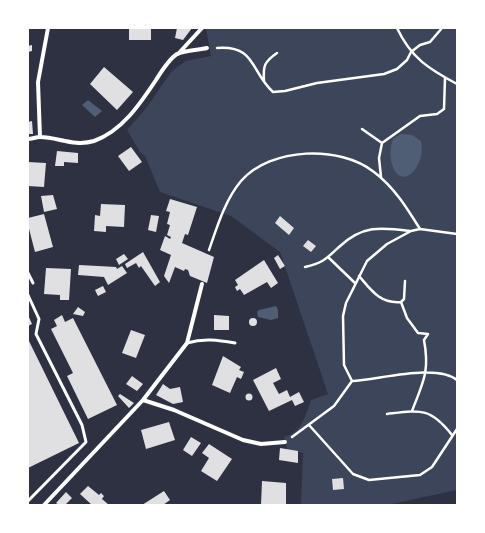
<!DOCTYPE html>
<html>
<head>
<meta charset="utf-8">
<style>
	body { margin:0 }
	#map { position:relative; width:485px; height:533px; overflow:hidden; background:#2d3142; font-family:"Roboto Condensed",sans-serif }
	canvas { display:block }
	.frame { position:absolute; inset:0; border:29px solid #fff; pointer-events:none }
</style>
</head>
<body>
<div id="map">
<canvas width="485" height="533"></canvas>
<div class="frame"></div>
</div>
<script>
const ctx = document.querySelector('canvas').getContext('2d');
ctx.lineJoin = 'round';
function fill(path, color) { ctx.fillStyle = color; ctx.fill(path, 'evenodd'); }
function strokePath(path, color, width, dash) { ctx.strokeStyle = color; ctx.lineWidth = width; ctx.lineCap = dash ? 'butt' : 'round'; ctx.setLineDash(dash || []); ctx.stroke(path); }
fill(new Path2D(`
	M206,28H457V490L387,505H301L303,453L287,449L284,437C301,433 306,415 311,400L328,394L280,252L231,216L160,192L145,156L140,152L127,130L147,107L171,72L177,67L186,61L211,56Z`), '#3c4559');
fill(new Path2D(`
	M88,100L102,111L95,117L82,105Z
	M401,134L412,135L421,141C427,170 397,194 391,160C390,153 390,146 393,139Z
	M276,306L278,310V318L271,320L258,317L257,312L259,310Z`), '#4f5d75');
fill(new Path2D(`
	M129,28H151V40H129Z
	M177,28H192L183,40L175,38Z
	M32,45V51L28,52V46Z
	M104,67L133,92L117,110L90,84Z
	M32,121L33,134H28V122Z
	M131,147L142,162L129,171L118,156Z
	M57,151L78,153V163L64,162V166H55Z
	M28,162L46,163L44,187L28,186Z
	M53,195L57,209L44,212L41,196Z
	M170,199L197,207L188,235L185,234L182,243L214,257L207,283L190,276L188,270L185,269L184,271L175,267L169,283L164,276L171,255L160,250L165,236L170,239L171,237L167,235L170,225L167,224L170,212L166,211Z
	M101,204L125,205L124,227L106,226V232L94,231L95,215L100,216Z
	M44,214L53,247L35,252L28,225V218Z
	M151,215L159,216L156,232L148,230Z
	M280,216L294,228L289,235L275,223Z
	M308,240L316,246L311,252L303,246Z
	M143,252L160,282L155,286L141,266L139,268L136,263L127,268L125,264Z
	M124,254L128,259L119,265L116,259Z
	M278,255L285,266L280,269L274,258Z
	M264,260L278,283L271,288L267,282L244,295L240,289L237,291L235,287L238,285L235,280Z
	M79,265L116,267L117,269L122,266L127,273L108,285L104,277L78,275Z
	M46,268L71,269L69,300H60V295L44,294Z
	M103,286L106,292L98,296L95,290Z
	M78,307L85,312L83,316L73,314Z
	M28,315L32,324L28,326Z
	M62,315L65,322L73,318L117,405L88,419L67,376L73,373L51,329L57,326L54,320Z
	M214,315L229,316V330H214Z
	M249 322a4 4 0 1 1 8 0a4 4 0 1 1-8 0Z
	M131,330L145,335L136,358L122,353Z
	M28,339L79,443L28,468Z
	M223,356L241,367L239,370L244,372L241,379L237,377L230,393L212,385Z
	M276,368L281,379L273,383L279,394L287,390L290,397L299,392L304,402L295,406L292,400L269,411L253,380Z
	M132,376L143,384L137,391L126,384Z
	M163,384L170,389L180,387L183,402L173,404L156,395Z
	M245.5 397a3.5 3.5 0 1 1 7 0a3.5 3.5 0 1 1-7 0Z
	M120,394L134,403L129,408L118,396Z
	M169,422L175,440L146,449L141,430Z
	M191,437L201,443L192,456L183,450Z
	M209,444L232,459L217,481L201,471L209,458L202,453Z
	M280,448L298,451V463L279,460Z
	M343,478L344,489L333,490L332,479Z
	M262,481L286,483V505H261Z
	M88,486L99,495L101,493L104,496L102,499L109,505H92L80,494Z
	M164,491L170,500L163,505H142Z
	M66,492L72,498L65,505H59L56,503Z`), '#e0e0e3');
strokePath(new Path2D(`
	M397,28C411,58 429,69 457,84
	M217,48C256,45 250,71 273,92L285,91L317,83L384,74L397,69L407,60L411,52L420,45L430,42L442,28
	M264,81C263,66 264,62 277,53
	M362,129L382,143
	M381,177L379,158L382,143L420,116L437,114L444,109L445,78
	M209,250C217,227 225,200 241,181C271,147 340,145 374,172C394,187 407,208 420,229
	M329,258L355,283
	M305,267C323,263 326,259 339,247C362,225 381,227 410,231
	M359,276C371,290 380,304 401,302L407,318L418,333L428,334L424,340C430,372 423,382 412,411
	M401,302L404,299L405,281
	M352,381C378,380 436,363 457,380
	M387,414C420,410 430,407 452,435
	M309,425L353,474L369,480L420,475L432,467L457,429
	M292,437L334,406L352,381L344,365L343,316L346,303L367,261L387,244L411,231L420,229L457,234`), '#fff', 2.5);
strokePath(new Path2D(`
	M28,273L33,283
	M28,295L39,319L36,334L82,425L86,442L28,501
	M187,343C204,338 218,340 235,343`), '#fff', 3);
strokePath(new Path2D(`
	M178,54L202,28
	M40,137L38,82L48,28
	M28,139C32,139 36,137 40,137C58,137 74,147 94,141C122,131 140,104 156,80C161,72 169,59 177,54C185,50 199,50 207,48
	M143,400L174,410L243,440L261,444L285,442
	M44,505L143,400L187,343L202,284`), '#fff', 4);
</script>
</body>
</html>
